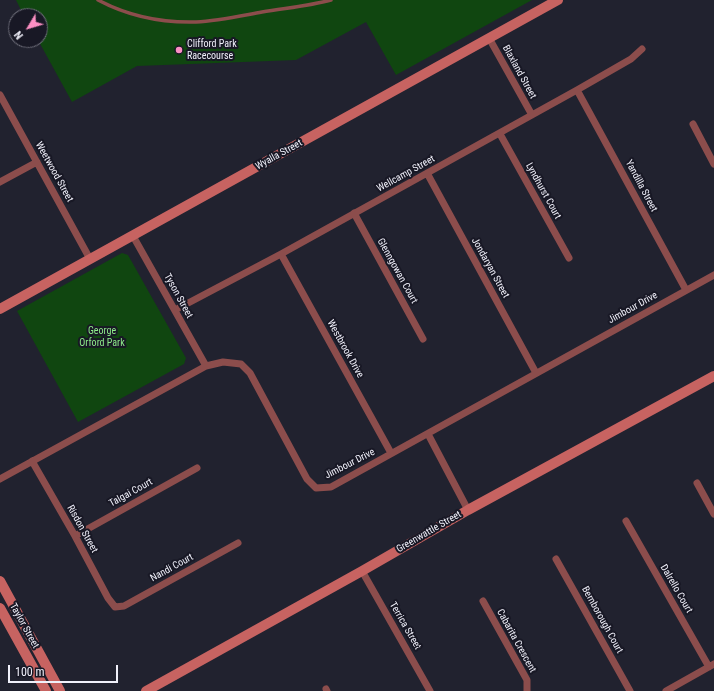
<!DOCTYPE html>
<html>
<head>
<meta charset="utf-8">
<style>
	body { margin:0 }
	#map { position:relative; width:714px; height:691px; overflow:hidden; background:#21222f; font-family:"Roboto Condensed",sans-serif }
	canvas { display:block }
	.north { position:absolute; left:8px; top:8px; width:40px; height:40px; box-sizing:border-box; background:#181825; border:1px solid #6e6e7a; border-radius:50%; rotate:232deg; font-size:11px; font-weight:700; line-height:16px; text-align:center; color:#f0f0fa }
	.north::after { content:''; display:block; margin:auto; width:14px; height:18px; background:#fc8fc3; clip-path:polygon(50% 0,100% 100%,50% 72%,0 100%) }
	.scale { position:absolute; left:8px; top:665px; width:110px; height:18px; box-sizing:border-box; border:2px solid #f0f0fa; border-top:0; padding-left:5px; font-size:12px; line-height:14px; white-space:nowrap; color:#f0f0fa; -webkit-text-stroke:3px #181825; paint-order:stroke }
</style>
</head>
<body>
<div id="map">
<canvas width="714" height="691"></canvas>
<div class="north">N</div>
<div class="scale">100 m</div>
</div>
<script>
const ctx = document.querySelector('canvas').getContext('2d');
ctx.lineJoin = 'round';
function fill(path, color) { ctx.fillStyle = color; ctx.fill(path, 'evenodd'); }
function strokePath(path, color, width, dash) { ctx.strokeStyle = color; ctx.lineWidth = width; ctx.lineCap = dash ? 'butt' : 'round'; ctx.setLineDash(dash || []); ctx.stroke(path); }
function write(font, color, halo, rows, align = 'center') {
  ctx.font = font + ' "Roboto Condensed",sans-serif'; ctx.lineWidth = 4; ctx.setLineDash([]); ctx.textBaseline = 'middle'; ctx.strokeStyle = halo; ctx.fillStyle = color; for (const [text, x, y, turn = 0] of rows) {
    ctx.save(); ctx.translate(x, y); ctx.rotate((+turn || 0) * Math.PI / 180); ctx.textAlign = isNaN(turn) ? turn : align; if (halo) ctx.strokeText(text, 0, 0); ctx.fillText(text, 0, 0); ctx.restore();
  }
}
fill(new Path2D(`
	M16,0H532L396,75L366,22L296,60L137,66L72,102L38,40H40V16H24Z
	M122,253L128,255L186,358L184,364L78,422L17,311Z`), '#104610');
strokePath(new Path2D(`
	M98,0C128,16 162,23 196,22C218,21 240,16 262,12C285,8 309,6 331,0`), '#8c4d4c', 3.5);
strokePath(new Path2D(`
	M489,38L532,115
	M577,90L686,290
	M0,95L90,259
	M693,124L714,164
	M500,134L569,258
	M427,173L536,373
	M0,182L37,162
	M354,213L423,339
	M133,236L206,366
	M281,254L391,453
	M175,310L281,254L577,90L631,59L642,49
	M428,434L468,510
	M32,461L75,536L108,598L115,607L124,606L238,543
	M0,479L206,366L223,362L241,364L250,373L307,479L316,488L331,487L714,275
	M697,483L714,514
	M626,521L709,667
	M75,536L197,468
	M556,559L630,691
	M362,571L430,691
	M483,601L527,680V691
	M326,689L327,691
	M666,691L714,664`), '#8c4d4c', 7);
strokePath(new Path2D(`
	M0,309L558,0
	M0,581L60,691
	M0,608L46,691
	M146,691L362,571L468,510L714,376`), '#c76361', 10);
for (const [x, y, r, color] of [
	[179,50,4,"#fc8fc3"]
]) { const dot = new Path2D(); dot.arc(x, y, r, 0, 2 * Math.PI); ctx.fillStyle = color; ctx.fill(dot); strokePath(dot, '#181825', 1.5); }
write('10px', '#f0f0fa', '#181825', [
	["Clifford Park",187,44],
	["Racecourse",187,56]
], 'left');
write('10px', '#f0f0fa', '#181825', [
	["Blaxland Street",519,72,61],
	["Wyalla Street",279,155,-29],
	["Weetwood Street",54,172,61],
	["Wellcamp Street",406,174,-29],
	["Yandilla Street",641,186,62],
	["Lyndhurst Court",543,191,61],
	["Jondaryan Street",490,268,61],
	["Glenngowan Court",397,271,61],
	["Tyson Street",178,296,61],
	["Jimbour Drive",633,308,-29],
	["Westbrook Drive",345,349,61],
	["Jimbour Drive",350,464,-27],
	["Talgai Court",131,493,-29],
	["Risdon Street",82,529,61],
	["Greenwattle Street",429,532,-30],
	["Nandi Court",172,568,-29],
	["Dalrello Court",676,589,60],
	["Bernborough Court",602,620,61],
	["Taylor Street",24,626,61],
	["Terrica Street",405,626,60],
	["Cabarita Crescent",516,641,61]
]);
write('10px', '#8eeb8a', '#181825', [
	["George",102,331],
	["Orford Park",102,343]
]);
</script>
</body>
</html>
